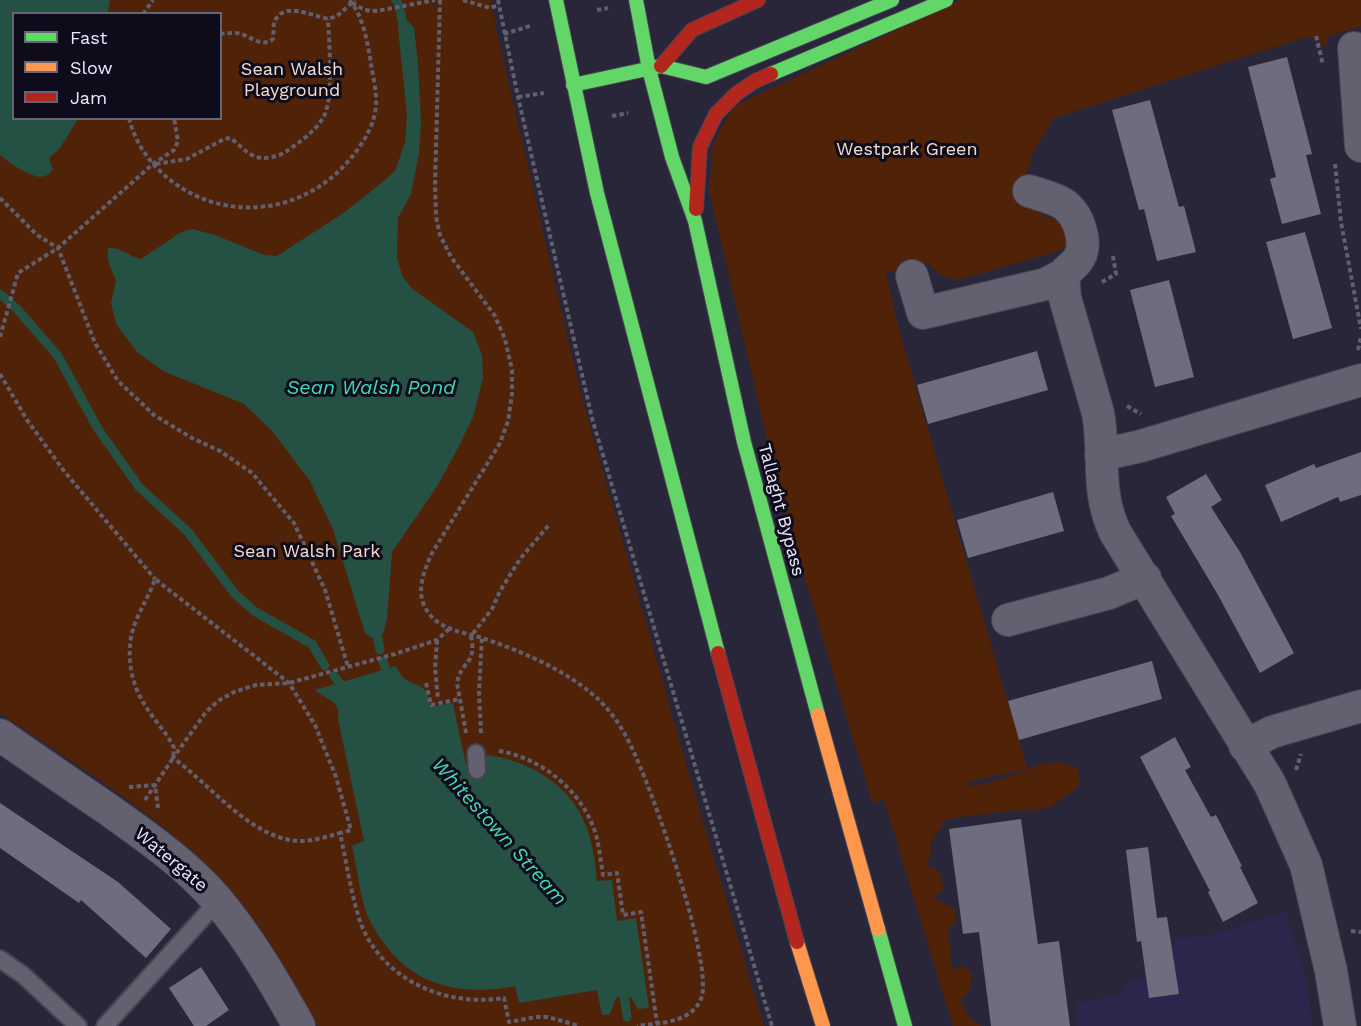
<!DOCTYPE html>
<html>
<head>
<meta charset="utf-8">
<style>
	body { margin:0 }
	#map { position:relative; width:1361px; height:1026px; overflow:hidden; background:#2a2639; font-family:"Work Sans",sans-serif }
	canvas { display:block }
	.legend { position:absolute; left:12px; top:12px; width:210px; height:108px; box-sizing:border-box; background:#0e0b1b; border:2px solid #666475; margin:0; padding:8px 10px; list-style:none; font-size:18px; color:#eae9fb }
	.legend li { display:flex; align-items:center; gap:12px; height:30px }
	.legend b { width:30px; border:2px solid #666475 }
</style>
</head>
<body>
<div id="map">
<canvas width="1361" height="1026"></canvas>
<ul class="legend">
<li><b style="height:8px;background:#63d668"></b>Fast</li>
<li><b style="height:8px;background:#ff974d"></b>Slow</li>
<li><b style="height:8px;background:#b3261e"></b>Jam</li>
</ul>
</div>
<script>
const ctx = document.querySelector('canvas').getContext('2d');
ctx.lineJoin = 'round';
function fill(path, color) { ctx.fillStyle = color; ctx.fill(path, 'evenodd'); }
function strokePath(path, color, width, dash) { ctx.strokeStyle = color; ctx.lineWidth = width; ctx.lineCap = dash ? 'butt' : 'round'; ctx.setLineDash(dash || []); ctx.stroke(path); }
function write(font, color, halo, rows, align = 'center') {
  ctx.font = font + ' "Work Sans",sans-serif'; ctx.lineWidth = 6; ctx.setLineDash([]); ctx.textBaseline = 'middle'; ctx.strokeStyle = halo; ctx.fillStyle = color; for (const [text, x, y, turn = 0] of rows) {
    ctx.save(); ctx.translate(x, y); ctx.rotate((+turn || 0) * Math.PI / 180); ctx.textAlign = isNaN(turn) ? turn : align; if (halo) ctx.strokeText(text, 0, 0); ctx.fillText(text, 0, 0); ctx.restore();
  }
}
fill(new Path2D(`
	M1286,912L1305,975L1312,1026H1078L1076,1003L1122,994L1125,982L1146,979L1142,951L1176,946V939L1210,935Z`), '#2d264c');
fill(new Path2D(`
	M0,0H491L499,42L580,391L695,795L764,1026H318C293,981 268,934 235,895C172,822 78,767 0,713ZM14,14H220V118H14Z
	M961,0H1361V26L1327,37L1328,44L1321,46L1318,36L1303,38L1054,118L1032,154L1031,163L1016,194L1017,199L1044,216L1062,222L1070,238L1066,246L1058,251L957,280L940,275L929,264L887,272L886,274L901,337L1027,768L961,784C1000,793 1039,748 1077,768L1080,781L1077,788L1050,807L1037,810H1018L946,819L931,842V857L925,864L939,871L944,887L935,899L955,909V922L948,929L952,970L964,966L972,974L970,989L960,1001L971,1019L981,1026H953L884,800L872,802L780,495L709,190L713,144L734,106Z`), '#502308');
fill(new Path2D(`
	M0,0H110L108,13L14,14V118L78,119L60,148L49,158L53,169C51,172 48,175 45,176C35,181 8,162 0,155Z
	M406,20L414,27L418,64L421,123L419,153L411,194L398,218L397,258L402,275L411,288L473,332L482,355L483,378L473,417L458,448L438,485L392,552L387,619L384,632L377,639L370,637L365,633L333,529L310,481L273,432L244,404L163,371L137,352L116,324L111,303L116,281L108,261V248C120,247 129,256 141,259L180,233L192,229L215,235L264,255L277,256L342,214L378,186L395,171L405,143L407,115L398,28L400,24Z
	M396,666C405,688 421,681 426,692C428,696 429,703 430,707L453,703L466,765H486V755C527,759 572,786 586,826C593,844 595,863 597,881L612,880L617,921L636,918L649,1008L638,1009L631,997L623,995L616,998L610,1014L602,1015L597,990L519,1003L515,986C466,996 418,988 386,946C378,935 369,922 365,909C359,889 357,867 352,846L364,841L338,719C341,700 326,700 315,690Z`), '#255044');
strokePath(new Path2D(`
	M396,0L398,3
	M400,10L405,35
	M0,294L18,310L58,356L98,429L139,487L188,532L235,594L254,611L312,644L325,666
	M376,629L380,650
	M383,661L386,670L385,682
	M334,676L347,692
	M615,986L624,995L627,1017`), '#255044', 9);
fill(new Path2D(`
	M1287,57L1312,154L1306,155L1321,214L1282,224L1270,179L1276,177L1248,67Z
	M1150,100L1179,207L1184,206L1196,252L1157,261L1144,209L1139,210L1112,110Z
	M1305,232L1332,328L1293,339L1266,242Z
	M1169,280L1194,377L1155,387L1130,290Z
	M1037,351L1048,390L928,424L917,385Z
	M1361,452V495L1340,502L1338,497L1281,522L1265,485L1314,464L1316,468Z
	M1206,474L1222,500L1211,507L1240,552L1294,653L1260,673L1218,595L1171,516L1175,514L1166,497Z
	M1053,492L1064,531L968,558L957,520Z
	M1152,661L1162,699L1019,740L1008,701Z
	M1175,737L1191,767L1185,770L1211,817L1216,815L1242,866L1240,867L1258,903L1223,922L1208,892L1210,891L1140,757Z
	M0,803L118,882L171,929L146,958L81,900L79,903L0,848Z
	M1021,819L1038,944L1059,941L1070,1026H991L979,932L963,934L949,829Z
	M1148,847L1157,918L1167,917L1179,994L1149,998L1141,941L1137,942L1126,850Z
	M201,967L229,1010L206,1026H194L169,988Z`), '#6f6c7d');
const lane = new Path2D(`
	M476,753L477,770
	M0,959L23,975L78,1026
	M105,1026L218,901`);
const street = new Path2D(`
	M1354,48L1361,146
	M1029,191C1040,195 1056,198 1065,205C1080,217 1089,246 1077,261C1073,266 1067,270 1063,275
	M912,276L923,313L1046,284L1063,275L1065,298L1098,413C1106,456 1095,489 1115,532L1270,784L1306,865L1331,971L1340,1026
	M1101,455L1141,446L1361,380
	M1008,620L1109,593L1145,578
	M0,735C36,760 72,785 109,810C147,837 187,865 217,900C249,938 275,983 299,1026
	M1245,746L1272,732L1361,706`);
const fast = new Path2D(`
	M556,0L597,193L718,653
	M636,0L649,69L672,157L695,221L744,442L818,715
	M771,74L946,0
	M573,85L661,66L706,77L892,0
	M878,929L905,1026`);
const slow = new Path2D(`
	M818,715L878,929
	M797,942L823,1026`);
const jam = new Path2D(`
	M661,66L692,30L758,0
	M696,209L700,147L716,114L736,94L755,81L771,74
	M718,653L797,942`);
strokePath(lane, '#474353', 20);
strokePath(street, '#474353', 34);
strokePath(fast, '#474353', 16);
strokePath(slow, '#474353', 16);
strokePath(jam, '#474353', 16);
strokePath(new Path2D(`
	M440,0L435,185L436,217L440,235L451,257L495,316L505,339L512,370V394L508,421L500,443L432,553C422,575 414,597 431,616C446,632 466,632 485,639C524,652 565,670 597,698C611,711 623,729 631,746C650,784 715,964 701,999C691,1023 660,1023 637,1026
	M463,0L490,8L499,5
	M498,0L518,97L592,418L772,1026
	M352,3L365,10L377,11L435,0
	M597,10L608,8
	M143,14L153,0
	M220,34C225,33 231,33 236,33C249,34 261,49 273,39L274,21L280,14L287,11H299L328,19L337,16L355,0
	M504,34L530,26
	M1316,36L1323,65
	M518,97L544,93
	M612,116L628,113
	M129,118C134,139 146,158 161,172C217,225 303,217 351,158C363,144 375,124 376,105C377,92 373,77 371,64C368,45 363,14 349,0
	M156,164L187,159L224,139L230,138C238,143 244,151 252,155C261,161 278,157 287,151C300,142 316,131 324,116C334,96 329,43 328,19
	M1335,164L1341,222L1361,329
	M0,198L37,235L58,248L95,343L118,381L154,415L192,438L220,451L252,473L294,523L325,590L348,667
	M1102,282L1116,274L1113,256
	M0,337L18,273L58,248L153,164L174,150L178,141L174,118
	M1358,350L1361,337
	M0,374L27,420L64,471L155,579
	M1127,406L1141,414
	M449,629L437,640L395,654L289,683L256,685L234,692L218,701L206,712L173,758C210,784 251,839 299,841C313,841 327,837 340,833C346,860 350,888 358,915C376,977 443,1008 504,998L509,1022L536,1017H548L579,1026
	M437,640L435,668L438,699
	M426,683L431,705L460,699
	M466,733L457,683C461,660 477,666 471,636L492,609L500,591L520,559L549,525
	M481,733L479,692L482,637
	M499,751C538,757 577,787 592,824C599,839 600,858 603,875L617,873L623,915L641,912L657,1023
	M1296,770L1301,754
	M129,787L155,785L158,808
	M145,800L173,758L174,748C166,731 152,718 143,702C129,679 125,646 136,621C142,606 150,594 155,579L289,683L315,725L336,777L351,830L340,833
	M1351,931L1361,932`), '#615e6d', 4, [4.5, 3]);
strokePath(lane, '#63616f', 16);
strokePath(street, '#63616f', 32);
strokePath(fast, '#63d668', 14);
strokePath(slow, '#ff974d', 14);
strokePath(jam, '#b3261e', 14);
write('18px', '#f7dcce', '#0e0b1b', [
	["Sean Walsh",292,70],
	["Playground",292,91],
	["Westpark Green",907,150],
	["Sean Walsh Park",307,552]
]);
write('18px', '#eae9fb', '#0e0b1b', [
	["Tallaght Bypass",781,510,75],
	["Watergate",171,860,40]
]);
write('italic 20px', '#41dcb3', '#0e0b1b', [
	["Sean Walsh Pond",371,388],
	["Whitestown Stream",499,832,48]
]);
</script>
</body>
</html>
